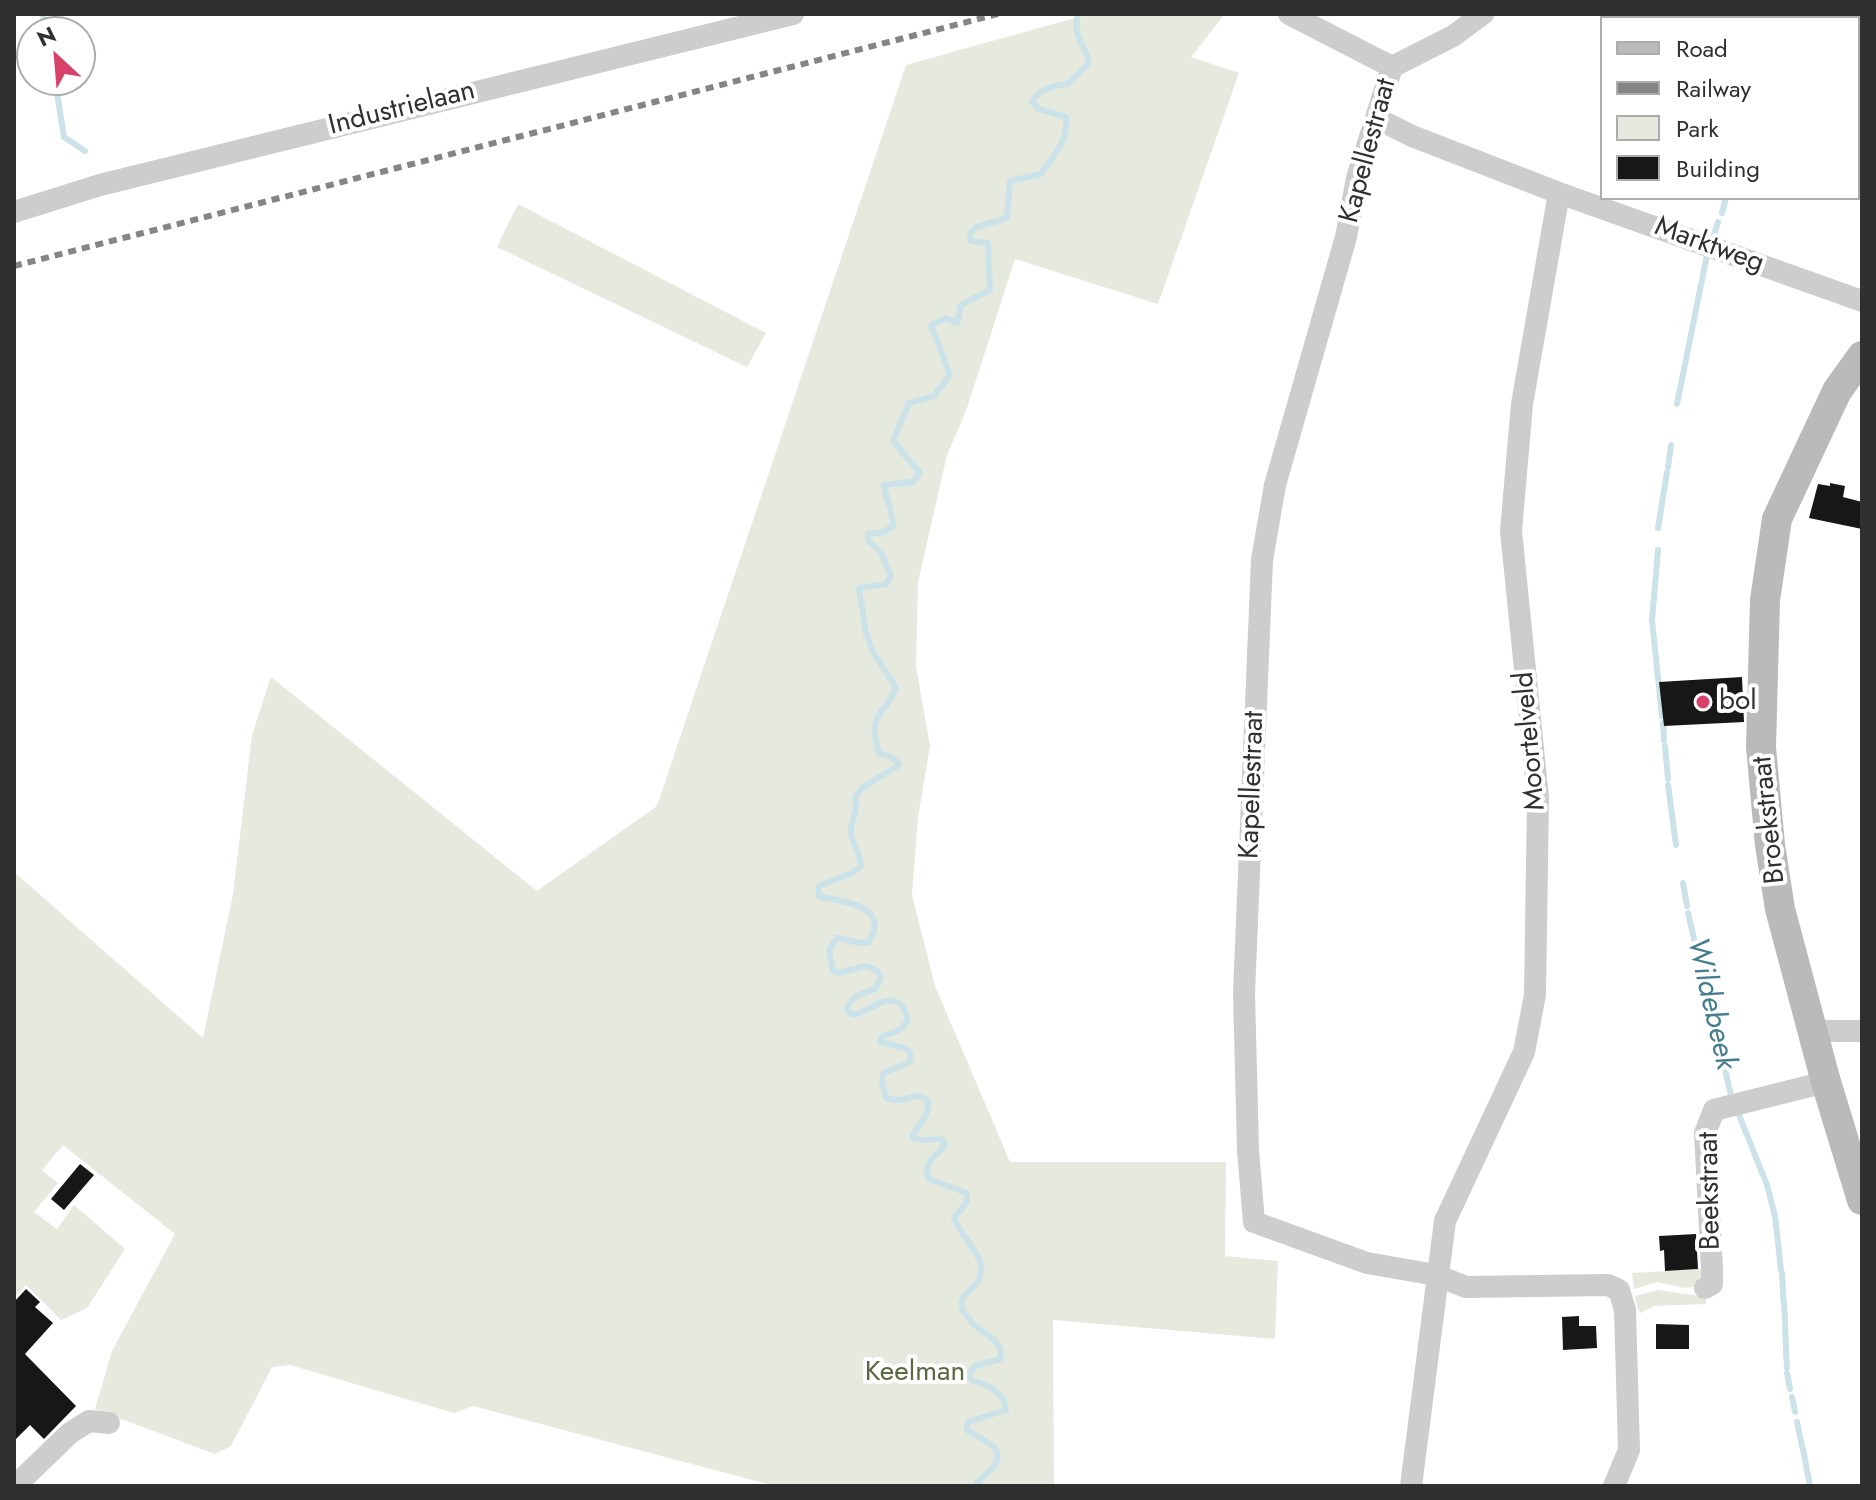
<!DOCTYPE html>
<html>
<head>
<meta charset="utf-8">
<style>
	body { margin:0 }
	#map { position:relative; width:1876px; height:1500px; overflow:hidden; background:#fff; font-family:Jost,sans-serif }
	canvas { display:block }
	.frame { position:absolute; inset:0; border:16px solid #303030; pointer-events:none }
	.legend { position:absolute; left:1600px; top:16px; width:260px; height:184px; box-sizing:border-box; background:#fff; border:2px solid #acacac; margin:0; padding:10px 14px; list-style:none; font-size:24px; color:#303030 }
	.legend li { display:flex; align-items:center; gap:16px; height:40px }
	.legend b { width:40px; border:2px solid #acacac }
	.north { position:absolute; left:16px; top:16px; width:80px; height:80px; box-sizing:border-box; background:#fff; border:2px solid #acacac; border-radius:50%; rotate:334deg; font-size:22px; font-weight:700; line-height:32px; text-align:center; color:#303030 }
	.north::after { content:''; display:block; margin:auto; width:28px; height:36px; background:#d84269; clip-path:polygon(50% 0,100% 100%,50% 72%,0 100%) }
</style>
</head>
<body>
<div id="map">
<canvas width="1876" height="1500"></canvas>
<div class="frame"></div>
<ul class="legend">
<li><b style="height:10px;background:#bababa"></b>Road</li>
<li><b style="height:10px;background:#858585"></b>Railway</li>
<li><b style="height:22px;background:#e6e9dd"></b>Park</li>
<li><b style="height:22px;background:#171717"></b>Building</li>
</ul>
<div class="north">N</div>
</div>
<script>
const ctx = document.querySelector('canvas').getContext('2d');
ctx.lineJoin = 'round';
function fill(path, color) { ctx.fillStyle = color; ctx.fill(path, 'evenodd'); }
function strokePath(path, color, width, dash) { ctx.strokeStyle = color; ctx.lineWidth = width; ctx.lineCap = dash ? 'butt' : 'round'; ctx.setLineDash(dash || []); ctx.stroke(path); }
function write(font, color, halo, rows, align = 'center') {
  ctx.font = font + ' Jost,sans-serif'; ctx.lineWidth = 8; ctx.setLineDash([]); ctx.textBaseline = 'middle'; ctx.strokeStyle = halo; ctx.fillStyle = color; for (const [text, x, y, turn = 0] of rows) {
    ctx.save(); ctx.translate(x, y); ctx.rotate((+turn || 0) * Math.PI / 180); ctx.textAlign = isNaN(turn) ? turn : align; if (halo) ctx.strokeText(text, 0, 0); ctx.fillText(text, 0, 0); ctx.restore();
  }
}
fill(new Path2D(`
	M1089,14H1225L1191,57L1239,73L1158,304L1015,259L967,408L947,455L918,582L916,666L930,746L918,817L912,895L935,986L1010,1162H1226L1225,1256L1278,1261L1275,1339L1053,1320L1054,1486H775L473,1406L454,1413L290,1365L272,1367L231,1446L215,1454L95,1409L112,1351L175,1234L63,1145L42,1170L58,1183L34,1212L57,1229L74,1205L125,1249L87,1308L61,1320L26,1285L14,1298V872L203,1038L233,894L252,735L271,677L537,891L657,806L906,65Z
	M518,204L766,333L747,367L497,247Z
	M1702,1269L1701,1286L1684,1288L1657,1282L1634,1289L1632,1273Z
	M1658,1290L1706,1297V1304L1654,1306L1641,1313L1638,1310L1635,1296Z`), '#e6e9dd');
strokePath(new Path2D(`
	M43,14L46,32
	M1858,51L1862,24
	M55,80L64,137L85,151
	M1722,213L1726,198
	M1713,238L1718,222
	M1677,404L1707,255
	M1668,467L1671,445
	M1658,528L1667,472
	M1658,550L1652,620L1662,716
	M1663,723L1664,740
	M1665,746L1668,779
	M1668,785L1676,845
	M1683,883L1687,906
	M1688,913L1731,1095
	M1737,1110L1767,1185L1775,1216L1781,1270
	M1782,1273L1783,1291
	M1783,1294L1785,1318
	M1785,1322L1786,1348
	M974,1325L963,1311L961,1301C965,1293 973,1289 978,1281C992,1260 959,1236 954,1218L967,1202V1193L929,1179L926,1172L930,1161L945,1145L942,1139L923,1140L913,1138V1134C919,1126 940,1100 919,1096C912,1095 906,1100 899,1100C895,1100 891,1099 886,1098L882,1082L883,1074C892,1067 903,1068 911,1060L910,1052L905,1048L880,1042L882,1036C894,1032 903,1031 908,1019C896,983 876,1009 853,1015L847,1010C849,996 863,994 875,989L881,978L877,971L867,966L838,973L833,971L829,950L837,938C848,939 856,944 868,943C893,905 841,902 819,896V886L852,873L861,866C861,853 854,847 851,835C849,821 859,814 855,797L862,788L899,765L893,758L879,753C867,711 882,720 896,688L873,652L866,633L859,588L886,584L891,576L881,552L868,540V534L884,532L893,526C893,511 886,500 884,485L913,482L920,473L893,441L909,403L934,396L950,375L931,325L946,318L957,323L961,305L990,290L988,243L971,241L970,233L976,227L1007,218L1010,181L1041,174C1054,155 1069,140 1066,117L1039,109L1032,102C1039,89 1054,85 1068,84L1089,63C1086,46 1073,37 1077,18
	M1786,1351L1787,1368
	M1787,1373L1790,1389
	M1792,1397L1795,1412
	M1797,1422L1802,1446
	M1803,1449L1810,1486
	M975,1486C980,1477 988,1474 994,1466C1008,1446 978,1439 967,1430L968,1422L1006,1410C1004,1392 988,1384 972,1381L968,1375L975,1366L1000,1359C1005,1343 988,1336 977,1327`), '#cbe2e8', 6);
fill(new Path2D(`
	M1830,483L1845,486L1843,497L1862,502V529L1809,518L1818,484L1830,486Z
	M1742,677L1744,722L1664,726L1659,682Z
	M80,1164L94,1175L64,1210L51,1199Z
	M1696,1234L1698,1269L1665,1271L1664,1250L1660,1251L1659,1236Z
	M26,1289L40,1302L35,1307L53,1323L25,1354L76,1406L44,1439L30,1425L14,1441V1302Z
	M1579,1316V1326H1596L1597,1348L1563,1350L1562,1317Z
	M1656,1324L1689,1325V1349H1656Z`), '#171717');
strokePath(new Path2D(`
	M1289,14L1392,67
	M1483,14L1453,36L1392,67L1357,178L1346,237L1275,485L1262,560L1244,993L1248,1150L1254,1222L1367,1263L1436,1275L1466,1287L1608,1285L1619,1290L1625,1310L1629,1450L1614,1486
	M1378,119L1412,136L1559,193L1862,301
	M14,212L100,185L793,14
	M1813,1031H1862
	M1705,1288L1712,1284V1268L1705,1133L1714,1110L1826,1082
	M15,1486L70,1433L89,1421L109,1423
	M1411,1486L1445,1221L1524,1052L1535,995L1538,798L1511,531L1522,404L1559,193`), '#cdcdcd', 22);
strokePath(new Path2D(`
	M1862,356L1837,391L1777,519L1765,600L1761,747L1770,845L1780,909L1826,1082L1862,1200`), '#bababa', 30);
strokePath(new Path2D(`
	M14,266L998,14`), '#858585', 6, [8, 6]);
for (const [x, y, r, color] of [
	[1703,702,8,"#d84269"]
]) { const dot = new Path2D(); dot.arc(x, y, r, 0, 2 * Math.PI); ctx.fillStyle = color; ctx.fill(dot); strokePath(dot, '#fff', 3); }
write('28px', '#303030', '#fff', [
	["Industrielaan",402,109,-14],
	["Kapellestraat",1369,151,-75],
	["Marktweg",1709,246,20],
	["Moortelveld",1531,741,-95],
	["Kapellestraat",1253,785,-88],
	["Broekstraat",1770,820,-96],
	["Beekstraat",1711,1191,-91]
]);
write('28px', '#303030', '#fff', [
	["bol",1719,702]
], 'left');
write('28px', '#5b6941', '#fff', [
	["Keelman",915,1373]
]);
write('italic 30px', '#447e8d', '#fff', [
	["Wildebeek",1710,1004,77]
]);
</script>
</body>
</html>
